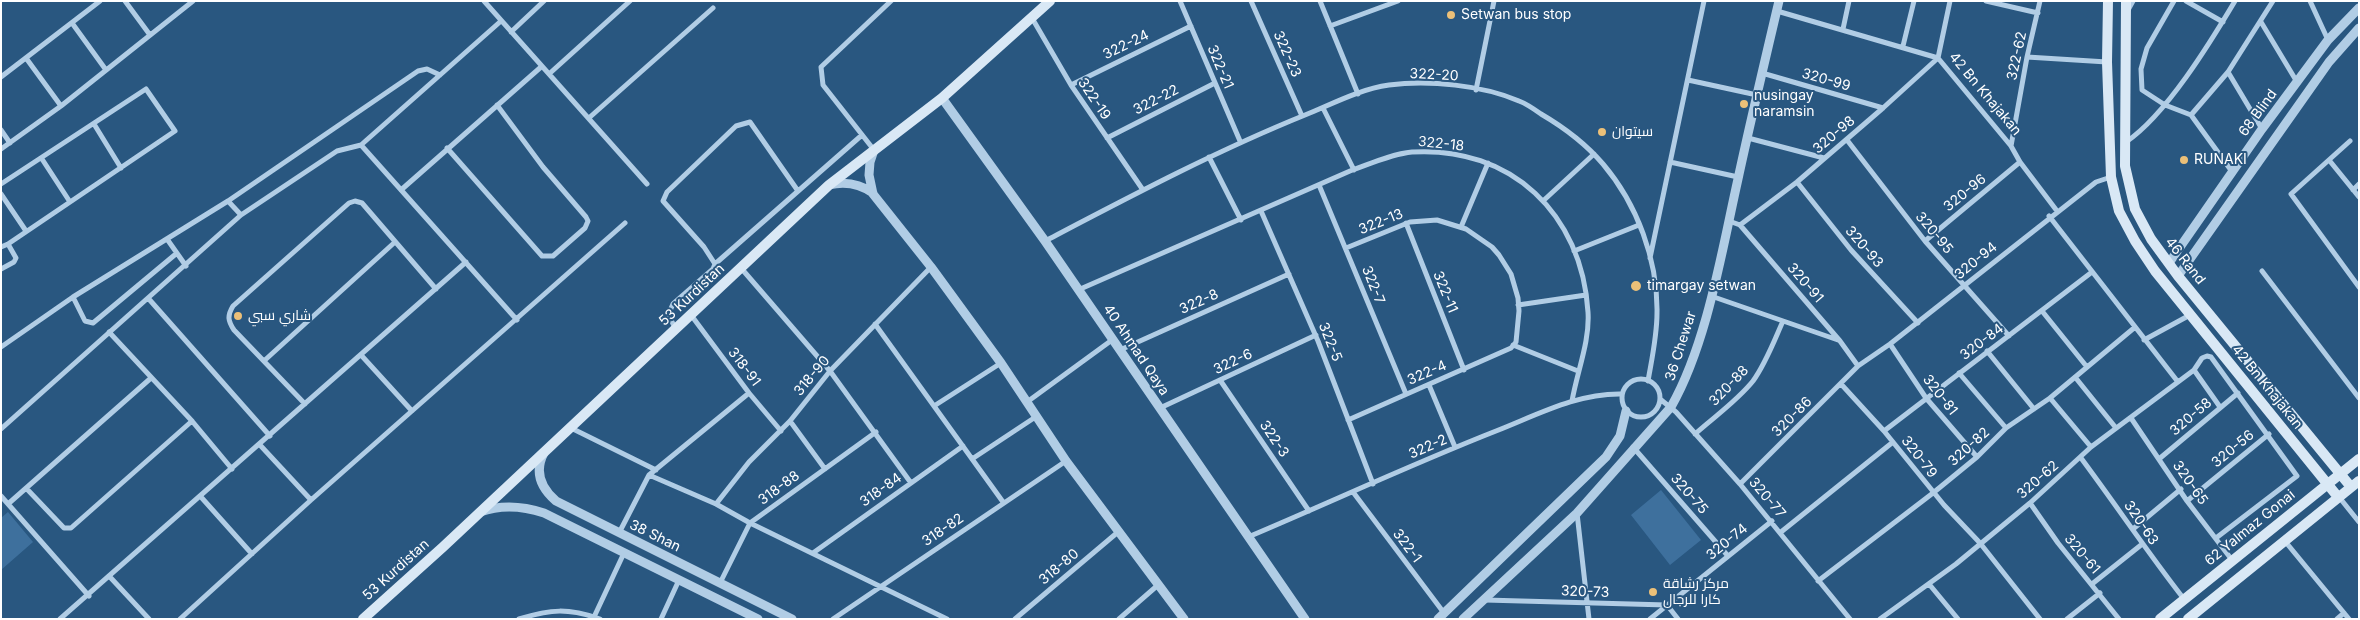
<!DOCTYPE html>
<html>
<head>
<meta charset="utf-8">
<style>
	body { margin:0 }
	#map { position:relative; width:2360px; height:620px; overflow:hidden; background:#295780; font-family:Inter,sans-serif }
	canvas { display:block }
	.frame { position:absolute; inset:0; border:2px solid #fff; pointer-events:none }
</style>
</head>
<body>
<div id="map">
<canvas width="2360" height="620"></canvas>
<div class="frame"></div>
</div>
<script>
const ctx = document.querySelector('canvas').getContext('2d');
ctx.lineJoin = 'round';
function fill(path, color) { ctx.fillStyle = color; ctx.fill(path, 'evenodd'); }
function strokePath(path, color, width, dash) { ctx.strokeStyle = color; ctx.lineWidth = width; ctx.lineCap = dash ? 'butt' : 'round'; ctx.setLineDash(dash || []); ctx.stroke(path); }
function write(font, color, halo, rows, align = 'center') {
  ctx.font = font + ' Inter,Cairo,sans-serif'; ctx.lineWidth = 4; ctx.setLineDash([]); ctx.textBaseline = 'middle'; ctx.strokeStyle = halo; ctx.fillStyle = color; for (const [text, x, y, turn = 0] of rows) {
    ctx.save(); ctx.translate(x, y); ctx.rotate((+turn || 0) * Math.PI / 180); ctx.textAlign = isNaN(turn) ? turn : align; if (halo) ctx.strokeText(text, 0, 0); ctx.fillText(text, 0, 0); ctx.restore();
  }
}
fill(new Path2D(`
	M1661,490L1701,540L1670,565L1631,515Z
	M8,512L33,542L1,570V518Z`), '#3e709d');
strokePath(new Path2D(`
	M125,1L150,35
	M484,1L647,184
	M1180,1L1240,141
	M1251,1L1302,116
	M1320,1L1358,94
	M1986,1L2038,13
	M2174,1L2147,48L2141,69L2142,90L2165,105L2191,115L2233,173
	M2186,1L2223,22
	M2310,1L2328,40
	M2128,10L2133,1
	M1777,11L1938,58L2011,146L2020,162L2057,211
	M1032,18L1071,85L1143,190
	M2261,22L2297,82
	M72,23L106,70
	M1330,26L1398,1
	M1843,29L1849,1
	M511,32L544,1
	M1903,46L1914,1
	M2027,57L2107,62
	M26,58L61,106
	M2228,72L2262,129
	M1762,73L1883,108
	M549,74L630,1
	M1,77L100,1
	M1688,80L1757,95
	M1071,85L1191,26
	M1476,90L1494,1
	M1323,108L1354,170
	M2191,115L2228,72L2273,1
	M590,117L713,8
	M94,124L121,168
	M1,130L10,143
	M1107,138L1215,83
	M1748,138L1824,158
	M1847,140L1925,241L2009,336
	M2350,141L2291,194L2359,287
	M2126,142C2166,115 2210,43 2235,1
	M361,145L517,320
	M2011,146L2027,57L2040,1
	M447,148L542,256H553L585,228L588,221L586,217L543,167L497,105
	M1,149L61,106L193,1
	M874,150L823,85L821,67L891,1
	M1209,157L1241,220
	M42,159L70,202
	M2329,160L2359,197
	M1670,162L1738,177
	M1797,182L1851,250L1918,323
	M1,184L146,89L175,131L8,244
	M1319,185L1406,394
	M401,190L541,67
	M2353,190L2359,184
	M1,194L26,231
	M228,201L241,215
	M1543,201L1594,154
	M1261,211L1318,341L1373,484
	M2049,216L2178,382
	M1729,221L1740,225L1840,341L1858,366
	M1406,223L1464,370
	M1740,225L1797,182L1883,108L1938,58L1950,1
	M1461,227L1488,163
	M167,239L186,266
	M1045,241C1131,196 1216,151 1305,115C1332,104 1360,89 1389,85C1429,80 1482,85 1519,101C1527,104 1534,109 1541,114C1565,128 1585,143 1603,164C1637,204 1658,260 1657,313C1657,336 1652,358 1648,381
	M1925,241L2020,162
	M1,247L8,244L16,258L14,262L1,269
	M1346,248L1410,222L1437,220L1466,229L1492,247L1499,255L1511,274L1518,298L1519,311L1516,342L1511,348L1348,420
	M1574,251L1639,225
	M1650,258L1704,1
	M715,264L862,135
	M741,268L830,371L911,483
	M2262,271L2359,398
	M1078,290L1350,171C1370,164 1391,154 1412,152C1511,146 1582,214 1588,312C1590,341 1577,372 1572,401
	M1711,296L1838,340
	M73,297L85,321L93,323L177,253
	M148,298L270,436
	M1518,305L1586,295
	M2042,311L2087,367
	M691,315L749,393L781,431
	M875,324L1003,502
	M676,329L668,315L673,304L713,269L715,264L704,247L663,201L667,192L736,126L750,122L798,191
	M109,332L192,421L232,469
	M2144,340L2190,315
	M1890,344L1926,398L1977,457
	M1513,345L1578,371
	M1,347L73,297L228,201L418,71L427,69L440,75
	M1120,350L1289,274
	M1987,351L2034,409
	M361,355L412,411
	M265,360L395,242
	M2194,370L2220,407
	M1959,373L2006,428
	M2075,377L2116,428
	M1622 398a19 19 0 1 1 38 0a19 19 0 1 1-38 0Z
	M1220,380L1309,511
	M1841,384L1884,431L1944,505L1980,543L2040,619
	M1429,385L1455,447
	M2050,398L2091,447
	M1660,399L1676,412L1740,484L1850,619
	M1027,402L1112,340
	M305,404L234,330C228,321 227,316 233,306L349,203L355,201L362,203L436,289
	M934,406L1001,363
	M1160,408L1316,335
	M2131,418L2187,501L2232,560
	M790,421L825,469
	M571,428L656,470
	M1,429L241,215L337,151L361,145L501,21
	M1884,431L2092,272
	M1695,434C1714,417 1737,401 1753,381C1766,363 1774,341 1783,321
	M260,445L311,500
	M1633,447L1728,556
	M2081,458C2116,505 2148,553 2184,599
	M972,459L1037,416
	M2159,459L2238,393
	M649,475L749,393
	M1740,484L1858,366L1890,344L2096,182L2111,177
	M26,488L64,528H71L192,421
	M1353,492L1444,613
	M1,496L89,596
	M201,497L252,554
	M2339,497L2359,522
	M2187,501L2269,434
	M2030,503L2058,543L2119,619
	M8,504L151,378
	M716,504L749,462L790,421L830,371L931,267
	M1577,513L1589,619
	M2133,529L2181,489
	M1781,532L1893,442
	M619,533L649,475L716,504L750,523L947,619
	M1248,537C1331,502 1412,464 1496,431C1537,415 1577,393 1622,394
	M2284,540L2349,619
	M813,553L963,446
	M110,577L149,619
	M1818,581L1933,493L1977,457L2006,428L2050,398L2134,328
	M720,583L750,523L876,432
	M1929,584L1958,619
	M2092,584L2141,545
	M1485,600L1667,605L1678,619
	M594,617L624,553
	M60,619L466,262
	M180,619L311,500L625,223
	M519,619C551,609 568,608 600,619
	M661,619L679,580
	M833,619L1066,461
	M1015,619L1118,532
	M1119,619L1158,585
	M1650,619L1772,521
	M1880,619L1956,564L2030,503L2091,447L2194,370L2202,358L2207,356L2211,357L2297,476L2216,538
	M2067,619L2100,593
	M2337,619L2344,613`), '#b1cde5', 5);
strokePath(new Path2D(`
	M942,98L1045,241L1305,619
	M874,150L870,162L869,175L873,194L931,267L1001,363L1066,461L1184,619
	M829,185C845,181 860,184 873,193
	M2169,263L2262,129L2328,40L2359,8
	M2178,276L2329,62L2359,28
	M544,453C534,472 541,488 556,501L792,619
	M480,512C502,504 523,506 544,513L758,619
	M1438,619L1606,457L1620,436L1626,411
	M1463,619L1577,513L1671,407C1707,344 1722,250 1738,179C1751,119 1765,60 1779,1`), '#b1cde5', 9);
strokePath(new Path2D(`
	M2108,1L2107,62L2111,177L2119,211L2135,241L2155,271L2338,497
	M2126,1L2125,166L2135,209L2151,239L2178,276L2351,487
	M363,619L443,547L829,185L942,98L1050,1
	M2160,619L2359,459
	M2188,619L2359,481`), '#d9e8f5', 10);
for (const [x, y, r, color] of [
	[1451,15,5,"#ecc078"],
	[1744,104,5,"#ecc078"],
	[1602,132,5,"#ecc078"],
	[2184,160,5,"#ecc078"],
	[1636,286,6,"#ecc078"],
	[238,316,5,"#ecc078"],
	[1653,592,5,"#ecc078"]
]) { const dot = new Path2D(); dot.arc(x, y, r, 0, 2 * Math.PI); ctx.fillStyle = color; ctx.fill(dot); strokePath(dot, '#295780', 2); }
write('14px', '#fff', '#295780', [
	["Setwan bus stop",1461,15],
	["nusingay",1754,96],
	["naramsin",1754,112],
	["سيتوان",1612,132],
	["RUNAKI",2194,160],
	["timargay setwan",1647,286],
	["شاري سبي",248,316],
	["مركز رشاقة",1663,584],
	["كارا للرجال",1663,600]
], 'left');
write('14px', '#fff', '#295780', [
	["322-24",1126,45,-26],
	["322-23",1287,54,66],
	["322-62",2017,56,-78],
	["322-21",1220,67,67],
	["322-20",1434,75,3],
	["320-99",1826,80,16],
	["42 Bn Khajakan",1985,94,50],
	["322-19",1094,99,56],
	["322-22",1156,100,-27],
	["68 Blind",2258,113,-54],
	["320-98",1834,135,-40],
	["322-18",1441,144,6],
	["320-96",1965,193,-39],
	["322-13",1381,222,-22],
	["320-95",1934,233,50],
	["320-93",1864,247,49],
	["320-94",1976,261,-39],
	["46 Rand",2185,261,52],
	["320-91",1805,283,49],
	["322-7",1373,285,68],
	["322-11",1445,292,68],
	["53 Kurdistan",692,295,-43],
	["322-8",1199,302,-24],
	["322-5",1330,342,68],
	["320-84",1982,342,-37],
	["36 Chewar",1681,346,-72],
	["40 Ahmad Qaya",1136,350,56],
	["322-6",1233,362,-25],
	["318-91",744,367,53],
	["322-4",1427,373,-23],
	["318-90",812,376,-50],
	["320-88",1729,386,-46],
	["42 Bn Khajakan",2267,387,51],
	["320-81",1940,395,52],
	["320-86",1792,417,-45],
	["320-58",2191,417,-40],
	["322-3",1274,439,56],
	["322-2",1428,447,-24],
	["320-82",1969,447,-42],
	["320-56",2233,449,-39],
	["320-79",1919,457,52],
	["320-62",2038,480,-41],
	["320-65",2190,483,55],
	["318-88",779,488,-36],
	["318-84",881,490,-35],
	["320-75",1689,494,49],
	["320-77",1767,498,50],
	["320-63",2141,523,56],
	["62 Yalmaz Gonai",2250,528,-39],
	["318-82",943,530,-34],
	["38 Shan",655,536,26],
	["320-74",1727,542,-39],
	["322-1",1407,546,53],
	["320-61",2082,554,50],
	["318-80",1059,567,-40],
	["53 Kurdistan",396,570,-42],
	["320-73",1585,592,2]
]);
</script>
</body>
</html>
